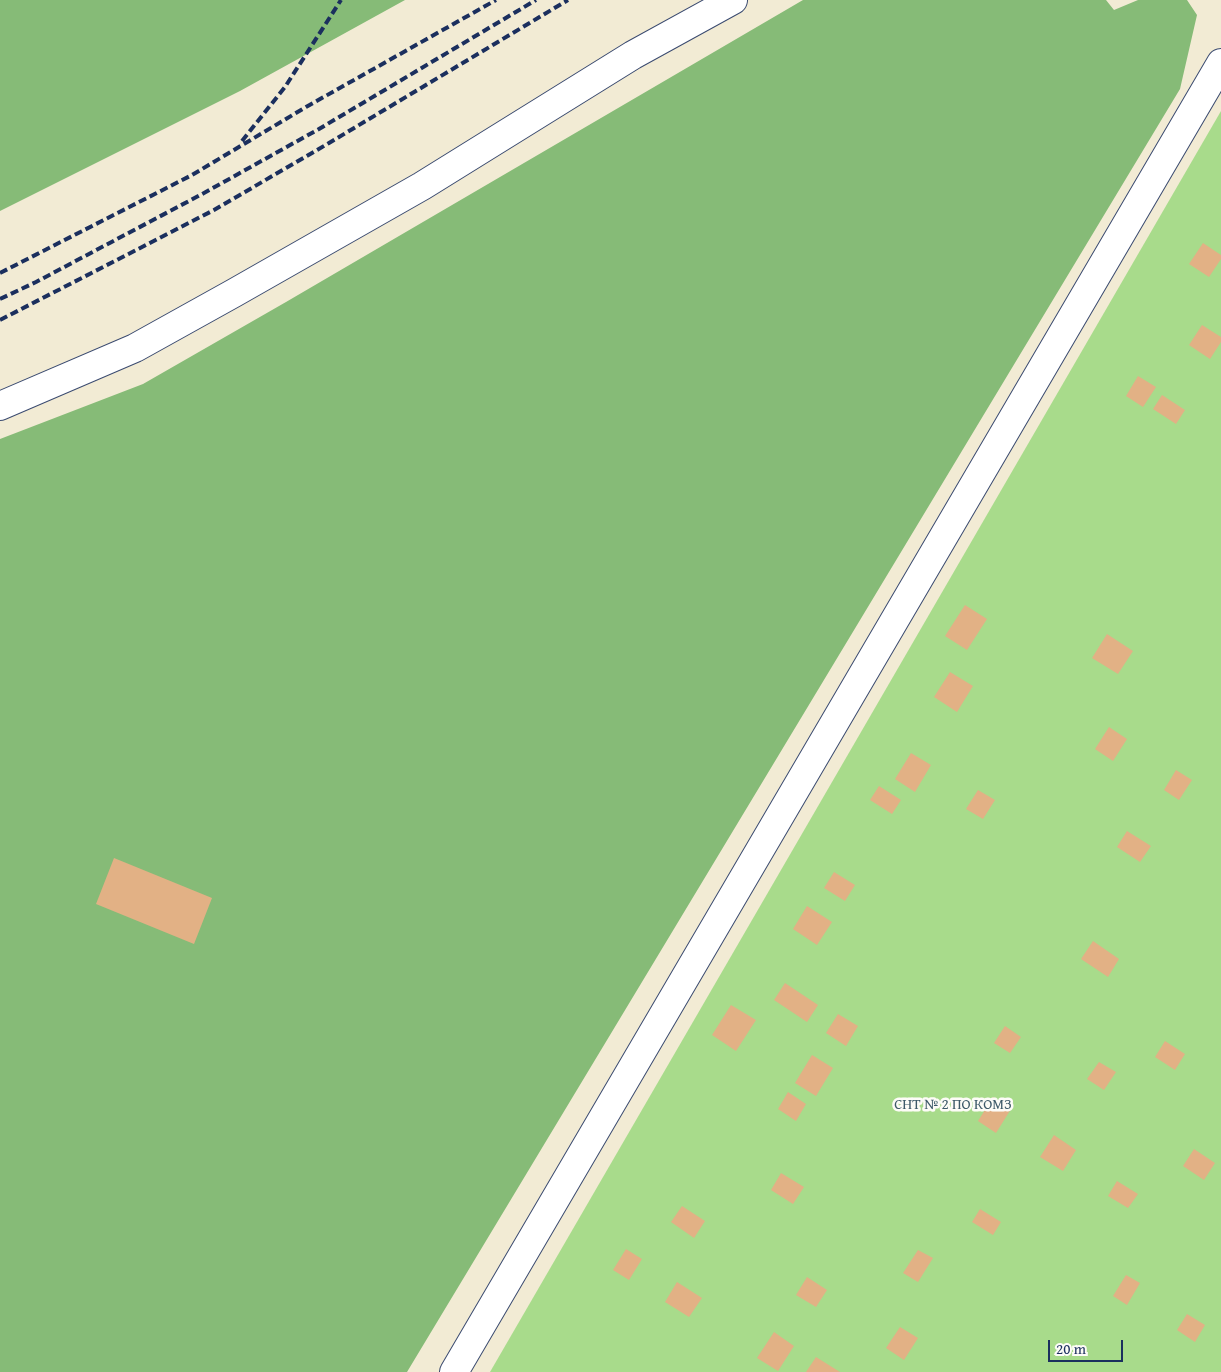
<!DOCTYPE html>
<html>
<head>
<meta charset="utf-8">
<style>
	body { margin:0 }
	#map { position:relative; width:1221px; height:1372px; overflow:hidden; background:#f2ebd4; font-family:"Gentium Book Plus",serif }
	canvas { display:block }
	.scale { position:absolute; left:1048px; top:1340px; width:75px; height:22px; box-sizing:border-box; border:2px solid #1b2f5e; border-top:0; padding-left:6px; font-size:15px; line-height:18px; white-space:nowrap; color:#1b2f5e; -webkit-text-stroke:4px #fdfcf7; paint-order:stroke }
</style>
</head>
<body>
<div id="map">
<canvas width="1221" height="1372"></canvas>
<div class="scale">20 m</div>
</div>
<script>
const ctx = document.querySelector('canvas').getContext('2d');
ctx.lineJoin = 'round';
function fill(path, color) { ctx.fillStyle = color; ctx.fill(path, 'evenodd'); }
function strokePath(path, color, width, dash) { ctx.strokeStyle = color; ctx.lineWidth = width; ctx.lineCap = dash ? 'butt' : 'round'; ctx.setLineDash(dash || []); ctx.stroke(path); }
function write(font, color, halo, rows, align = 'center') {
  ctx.font = font + ' "Gentium Book Plus",serif'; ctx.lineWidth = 5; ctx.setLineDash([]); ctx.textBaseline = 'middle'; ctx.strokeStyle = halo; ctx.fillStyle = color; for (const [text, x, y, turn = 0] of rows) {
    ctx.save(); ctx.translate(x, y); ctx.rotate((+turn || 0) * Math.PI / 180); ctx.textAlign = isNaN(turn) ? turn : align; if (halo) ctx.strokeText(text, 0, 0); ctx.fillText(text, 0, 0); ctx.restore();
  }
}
fill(new Path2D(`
	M1221,111V1372H490Z`), '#a8db8b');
fill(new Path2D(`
	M0,0H405L240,91L0,211Z
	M803,0H1106L1114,10L1138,0H1187L1197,15L1180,89L407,1372H0V439L143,384L286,302Z`), '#86bb77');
fill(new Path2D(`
	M1203,243L1221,255V259L1209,277L1189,264Z
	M1202,325L1221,337V342L1210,359L1189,345Z
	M1138,376L1156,387L1143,407L1126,396Z
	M1162,395L1185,410L1176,424L1153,409Z
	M965,605L987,619L967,650L945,636Z
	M1107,634L1133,651L1118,674L1092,658Z
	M950,672L973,686L957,712L934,697Z
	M1109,727L1127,739L1113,761L1095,749Z
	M911,753L931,765L915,792L895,779Z
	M1176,770L1192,780L1179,800L1164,790Z
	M879,786L901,800L892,814L870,800Z
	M978,790L995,800L983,819L966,809Z
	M1127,831L1151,846L1140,862L1117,847Z
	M114,858L212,898L194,944L96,904Z
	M834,872L855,885L845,901L824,888Z
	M807,906L832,922L817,945L793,929Z
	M1093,941L1119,959L1108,977L1081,959Z
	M785,983L818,1005L807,1022L774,1000Z
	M731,1005L756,1020L736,1051L712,1035Z
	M838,1014L858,1026L846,1046L826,1033Z
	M1005,1026L1021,1037L1010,1053L994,1043Z
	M1165,1041L1185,1054L1175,1070L1155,1057Z
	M812,1055L833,1068L816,1096L795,1083Z
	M1099,1062L1116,1072L1104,1090L1087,1079Z
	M788,1092L806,1104L796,1121L778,1109Z
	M993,1097L1011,1109L996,1133L978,1121Z
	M1054,1135L1076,1150L1063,1171L1040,1157Z
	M1194,1149L1215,1163L1204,1180L1183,1166Z
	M781,1173L804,1187L793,1204L771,1190Z
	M1117,1181L1138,1194L1128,1208L1108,1196Z
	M682,1206L705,1221L694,1238L671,1222Z
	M980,1209L1001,1222L993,1235L972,1222Z
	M626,1249L642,1259L629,1280L613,1270Z
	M918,1250L933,1258L918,1282L903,1273Z
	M1126,1275L1140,1283L1127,1305L1113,1296Z
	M807,1277L827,1290L816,1307L796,1295Z
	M677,1282L702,1298L689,1317L665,1302Z
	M1187,1314L1205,1325L1195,1342L1177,1330Z
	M900,1327L918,1338L904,1360L886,1348Z
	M774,1332L794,1346L778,1371L757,1358Z
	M816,1357L840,1372H806Z`), '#e2b185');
const tertiary = new Path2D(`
	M0,406L135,348L234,293L422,186L633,55L733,0
	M454,1372L1221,63`);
strokePath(tertiary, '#3b4b70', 30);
strokePath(tertiary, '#fff', 28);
strokePath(new Path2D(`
	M242,141L285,87L341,0
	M0,273L192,175L306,107L496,0
	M0,299L36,282L204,193L319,129L536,0
	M0,320L214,210L329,143L568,0`), '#1b2f5e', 4, [8, 4]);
write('15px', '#3e5a69', '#fdfcf7', [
	["СНТ № 2 ПО КОМЗ",953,1105]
]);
</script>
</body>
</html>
